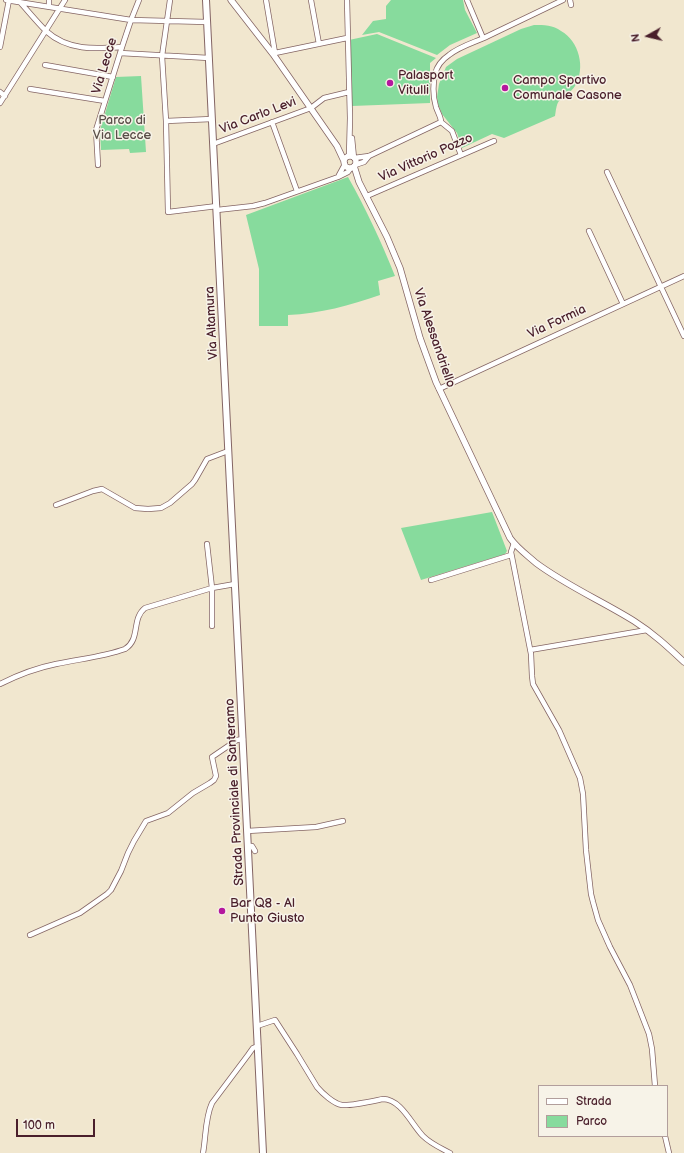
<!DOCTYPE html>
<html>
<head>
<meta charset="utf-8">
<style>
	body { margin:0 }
	#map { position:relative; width:684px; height:1153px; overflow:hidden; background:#f1e7cf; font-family:"Balsamiq Sans",sans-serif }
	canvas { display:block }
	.legend { position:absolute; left:538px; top:1085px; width:130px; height:52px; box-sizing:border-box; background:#f7f3e8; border:1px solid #b29e9c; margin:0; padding:5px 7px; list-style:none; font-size:12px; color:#4a1f2b }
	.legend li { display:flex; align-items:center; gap:8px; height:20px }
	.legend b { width:20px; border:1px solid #b29e9c }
	.north { position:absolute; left:628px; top:16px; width:40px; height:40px; -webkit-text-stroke:3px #f7f3e8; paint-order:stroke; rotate:262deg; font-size:11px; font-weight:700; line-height:16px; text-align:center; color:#4a1f2b }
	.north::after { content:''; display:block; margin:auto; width:14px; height:18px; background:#4a1f2b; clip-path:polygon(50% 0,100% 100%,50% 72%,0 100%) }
	.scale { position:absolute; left:16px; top:1119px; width:79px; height:18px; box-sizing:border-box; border:2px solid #4a1f2b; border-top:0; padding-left:5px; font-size:12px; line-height:14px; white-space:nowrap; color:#4a1f2b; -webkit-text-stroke:3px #f7f3e8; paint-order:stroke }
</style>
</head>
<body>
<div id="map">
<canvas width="684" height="1153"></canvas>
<ul class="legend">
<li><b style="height:5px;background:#fff"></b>Strada</li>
<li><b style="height:11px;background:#87db9d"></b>Parco</li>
</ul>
<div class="north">N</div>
<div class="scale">100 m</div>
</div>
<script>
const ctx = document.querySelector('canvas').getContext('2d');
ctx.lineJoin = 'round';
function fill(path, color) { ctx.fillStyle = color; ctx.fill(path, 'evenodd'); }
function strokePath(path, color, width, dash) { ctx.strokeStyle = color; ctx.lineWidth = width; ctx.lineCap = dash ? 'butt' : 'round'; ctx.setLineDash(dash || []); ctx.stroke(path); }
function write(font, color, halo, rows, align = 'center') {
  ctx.font = font + ' "Balsamiq Sans",sans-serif'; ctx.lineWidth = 3; ctx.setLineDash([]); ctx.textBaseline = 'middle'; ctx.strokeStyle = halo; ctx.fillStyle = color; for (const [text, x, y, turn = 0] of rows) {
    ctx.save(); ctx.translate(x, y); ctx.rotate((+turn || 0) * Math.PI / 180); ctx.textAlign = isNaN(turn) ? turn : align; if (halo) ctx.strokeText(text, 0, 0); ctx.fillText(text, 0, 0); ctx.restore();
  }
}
fill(new Path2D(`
	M391,0H463L465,10L477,33L450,45L437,55L379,32L362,35L373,21L386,19V6Z
	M534,25C544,25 553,25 561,31C579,41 586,68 575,86C571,92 564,96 559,101C556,105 556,111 555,116L504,138L492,134L462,148L457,133L442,114L438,104L437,97L439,84L446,67L457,59L521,29Z
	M377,34L436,58L430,63V103L352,106L349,40Z
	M141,76L146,152L130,153L129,149L101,150L100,130L116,77Z
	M348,177C366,209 381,241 395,276L378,281L380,295C350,305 320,314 288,315V326H259V269L246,215Z
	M492,512L507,551L505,554L421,580L401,528Z`), '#87db9d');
const minor = new Path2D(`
	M6,0L131,20L207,22
	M170,0L162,56L166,121L168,212L217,206
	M266,0L275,53L273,54
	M311,0L319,44
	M347,0L350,118L349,156
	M467,0L483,38
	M570,0L571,5
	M19,1C28,11 37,22 46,31C68,51 95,49 122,47
	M49,7V0
	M0,47L9,0
	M120,53L209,58
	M275,53L347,38
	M45,65L113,77
	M30,89L105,101
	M0,92L5,96
	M0,103L65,0
	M166,121L212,119
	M272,122L297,191
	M352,138L354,158L369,156L441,122
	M213,144L311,108L324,98L349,92
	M461,155L452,131L441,122C441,117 438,113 436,107C433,97 433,84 435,74C437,66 443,59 449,55C460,46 476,42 488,36C513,24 538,12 563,0
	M98,165L96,130L122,47L131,20L139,0
	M355,165L364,162L369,156
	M607,172L684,336
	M339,175L345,164
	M367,196L494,141
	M217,210L253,206L265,203L338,177L348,172L351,168
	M589,231L623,304
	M439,389L684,276
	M56,505L93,491L102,489L135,508L148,509L161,508L170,503L192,484L195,480L207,459L228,451
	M514,543L511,552L531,654L532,676L533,684L559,730L580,778L583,794L586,850L591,894L593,902L598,920L610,947L630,985L649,1034L652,1049L655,1086
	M207,544L212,588V626
	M431,580L511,555
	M530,650L647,630
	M0,684C18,675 36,668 56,664C79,659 103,657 125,649C141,639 131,619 145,608L212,588L235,584
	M247,831L316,827L343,821
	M248,846H252L255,851
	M30,935L80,913L107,894L111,890L121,871L128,853L134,841L146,821L168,813L193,793L210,783L214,780L216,776L212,757L237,740L243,739
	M257,1026L275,1020L297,1054L317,1087C322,1093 334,1104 342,1105C351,1106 373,1101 383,1099C401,1099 412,1125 423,1136C431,1144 441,1148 450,1153
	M665,1136L669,1153
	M203,1153C206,1137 205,1118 212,1103L248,1055L253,1048L258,1046`);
const tertiary = new Path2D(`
	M231,0L273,54L337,146L344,161
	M344 162a6 6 0 1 1 12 0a6 6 0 1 1-12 0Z
	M354,166L359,182L387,237L400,268L420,338L436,382L510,538C517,548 527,555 536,563C567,586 602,601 634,621C653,633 668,647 684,662`);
const secondary = new Path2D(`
	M206,0L263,1153`);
strokePath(minor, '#846564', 6);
strokePath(tertiary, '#846564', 7);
strokePath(secondary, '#846564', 8);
strokePath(minor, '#fff', 4.5);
strokePath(tertiary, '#fff', 5.5);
strokePath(secondary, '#fff', 6);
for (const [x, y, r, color] of [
	[390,83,4,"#b5179e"],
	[505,88,4,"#b5179e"],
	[222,911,4,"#b5179e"]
]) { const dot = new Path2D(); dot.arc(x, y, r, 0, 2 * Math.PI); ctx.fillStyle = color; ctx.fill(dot); strokePath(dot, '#f7f3e8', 1.5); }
write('13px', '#4a1f2b', '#f7f3e8', [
	["Via Lecce",105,66,-73],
	["Via Carlo Levi",258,116,-21],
	["Via Vittorio Pozzo",426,158,-24],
	["Via Formia",557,322,-25],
	["Via Altamura",212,323,-93],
	["Via Alessandriello",434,338,71],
	["Strada Provinciale di Santeramo",235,792,-93]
]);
write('13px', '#4a1f2b', '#f7f3e8', [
	["Palasport",398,76],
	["Vitulli",398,91],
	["Campo Sportivo",513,81],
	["Comunale Casone",513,96],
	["Bar Q8 - Al",230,904],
	["Punto Giusto",230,919]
], 'left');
write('13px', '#594e48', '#f7f3e8', [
	["Parco di",122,121],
	["Via Lecce",122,136]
]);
</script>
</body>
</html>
